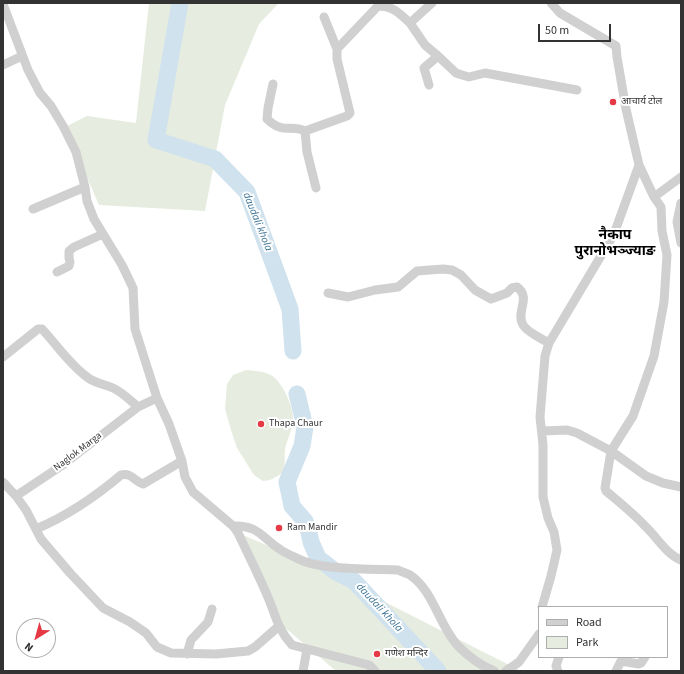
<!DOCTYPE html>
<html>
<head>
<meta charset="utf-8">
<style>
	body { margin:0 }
	#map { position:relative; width:684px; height:674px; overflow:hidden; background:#fff; font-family:"Source Sans 3",sans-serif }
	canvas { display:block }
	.frame { position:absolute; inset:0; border:4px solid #333; pointer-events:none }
	.legend { position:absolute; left:538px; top:606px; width:130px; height:52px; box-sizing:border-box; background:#fff; border:1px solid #adadad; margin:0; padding:5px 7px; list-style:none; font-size:12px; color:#333 }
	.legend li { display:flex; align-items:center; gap:8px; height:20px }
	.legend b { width:20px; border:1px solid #adadad }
	.north { position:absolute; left:16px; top:618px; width:40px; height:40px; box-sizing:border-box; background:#fff; border:1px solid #adadad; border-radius:50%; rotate:217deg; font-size:11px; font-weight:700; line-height:16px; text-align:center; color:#333 }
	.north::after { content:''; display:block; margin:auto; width:14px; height:18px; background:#e63946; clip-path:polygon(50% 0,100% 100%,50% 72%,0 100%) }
	.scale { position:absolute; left:538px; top:24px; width:73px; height:18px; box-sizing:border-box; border:2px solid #333; border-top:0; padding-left:5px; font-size:12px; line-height:14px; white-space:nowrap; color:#333; -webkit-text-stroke:3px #fff; paint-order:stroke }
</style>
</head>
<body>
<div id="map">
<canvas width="684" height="674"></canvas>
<div class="frame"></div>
<ul class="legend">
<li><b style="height:5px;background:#d0d0d0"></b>Road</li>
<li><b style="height:11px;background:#e6ecdf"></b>Park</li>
</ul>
<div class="north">N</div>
<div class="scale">50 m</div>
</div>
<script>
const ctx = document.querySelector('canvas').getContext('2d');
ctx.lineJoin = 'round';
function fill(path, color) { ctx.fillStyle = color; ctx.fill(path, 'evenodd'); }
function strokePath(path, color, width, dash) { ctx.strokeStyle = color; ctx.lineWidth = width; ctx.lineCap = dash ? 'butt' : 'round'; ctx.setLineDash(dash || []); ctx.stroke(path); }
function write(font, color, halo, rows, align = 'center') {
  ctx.font = font + ' "Source Sans 3","Noto Sans Devanagari",sans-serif'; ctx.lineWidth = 4; ctx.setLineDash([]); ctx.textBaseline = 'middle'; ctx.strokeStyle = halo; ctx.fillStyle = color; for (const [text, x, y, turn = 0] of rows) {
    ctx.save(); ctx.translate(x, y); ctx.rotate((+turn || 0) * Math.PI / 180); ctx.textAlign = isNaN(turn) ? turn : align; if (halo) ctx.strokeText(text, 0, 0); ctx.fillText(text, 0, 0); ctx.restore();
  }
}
fill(new Path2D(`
	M149,3H279L259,24L225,105L205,211L99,205L65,127L87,116L136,123Z
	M246,370C255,371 268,371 275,378C284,387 293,406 293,419C293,430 287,439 285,449C284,457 286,465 283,473L270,480L263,481L254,475L237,448L231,430L225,409L227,384L233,375Z
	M238,533L304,561L521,671H336L276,620Z`), '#e6ecdf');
strokePath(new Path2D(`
	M180,3L156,140L215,159L247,192L290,309L293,351
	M297,394L305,427L302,446L287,482L292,506L305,521L308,528L311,542L318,558L336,572L354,581L438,671`), '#cfe2ee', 17);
strokePath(new Path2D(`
	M551,3L560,13L616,46L617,57L626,109L639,165L654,197L661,207L662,231L667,255L664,302L654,356L633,416L611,451L605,488L606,491C619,502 633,513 645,526C657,537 666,554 681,560
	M3,4L28,70L40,93L51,106L63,126L76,152L85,187L87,201L94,219L122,265L133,288L135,329L157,398L169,424L182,461L185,477L193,492L233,526L238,533C248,554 258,574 267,595C276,615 276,627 292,645L369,665L375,671
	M324,17L337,49L378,6C393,6 399,13 410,23L432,3
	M410,23L425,45L438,56L424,68L429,85
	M438,56L456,73L462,75L469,77L485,73L577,90
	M3,65L22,56
	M273,84L268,108L267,119C284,135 290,124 305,131
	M316,188L307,152L305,131L347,116L350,113L337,59V49
	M654,197L681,177
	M681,203L677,222L681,243
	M33,209L85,187
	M57,272L69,266L70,262L69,258V251L74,247L103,234
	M328,293L348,297L375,290L398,287L417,271L443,269L452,270L461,275L475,290L491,299L507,293L512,288L517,287C532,298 515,312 523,325C528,333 541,338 549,343
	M3,357L38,329H42C57,345 69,364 87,377C94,383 104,384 113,388C122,392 130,400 138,407
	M542,431L567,430L577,433L611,451L646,476L663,483L681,487
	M3,482L16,496L64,464L138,407L157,398
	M16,496L26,510L41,539L70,573L103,608L130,622L146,633L157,647L171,653L216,654L248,651L255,647L279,626
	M233,526C257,525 261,536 278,548C286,554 295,557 303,561C327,570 371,569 398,570C402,572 406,573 410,575C434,591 439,626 458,646C468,656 482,666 494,671
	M36,529C67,516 95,497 121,475C131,472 134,481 143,484L182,461
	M542,607L551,576L557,550L554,532L548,518L543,497V445L540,417L545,356L549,343L614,234L639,165
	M187,654L191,640L208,622L212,609
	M303,671L307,649
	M506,671L519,662L539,634
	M558,671L556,666L559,657
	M616,671L621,661L639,664L641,663L645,657`), '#d0d0d0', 9);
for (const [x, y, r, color] of [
	[613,102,4,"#e63946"],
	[261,424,4,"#e63946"],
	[279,528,4,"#e63946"],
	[377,654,4,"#e63946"]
]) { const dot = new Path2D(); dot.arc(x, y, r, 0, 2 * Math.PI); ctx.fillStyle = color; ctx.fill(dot); strokePath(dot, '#fff', 1.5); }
write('10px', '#333', '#fff', [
	["आचार्य टोल",621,102],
	["Thapa Chaur",269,424],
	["Ram Mandir",287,528],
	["गणेश मन्दिर",385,654]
], 'left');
write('10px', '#333', '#fff', [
	["Naglok Marga",78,452,-37]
]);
write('italic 11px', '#3f7597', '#fff', [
	["daudali khola",257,222,68],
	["daudali khola",379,608,47]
]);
write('bold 14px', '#000', '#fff', [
	["नैकाप",615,236],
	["पुरानोभञ्ज्याङ",615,252]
]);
</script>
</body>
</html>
